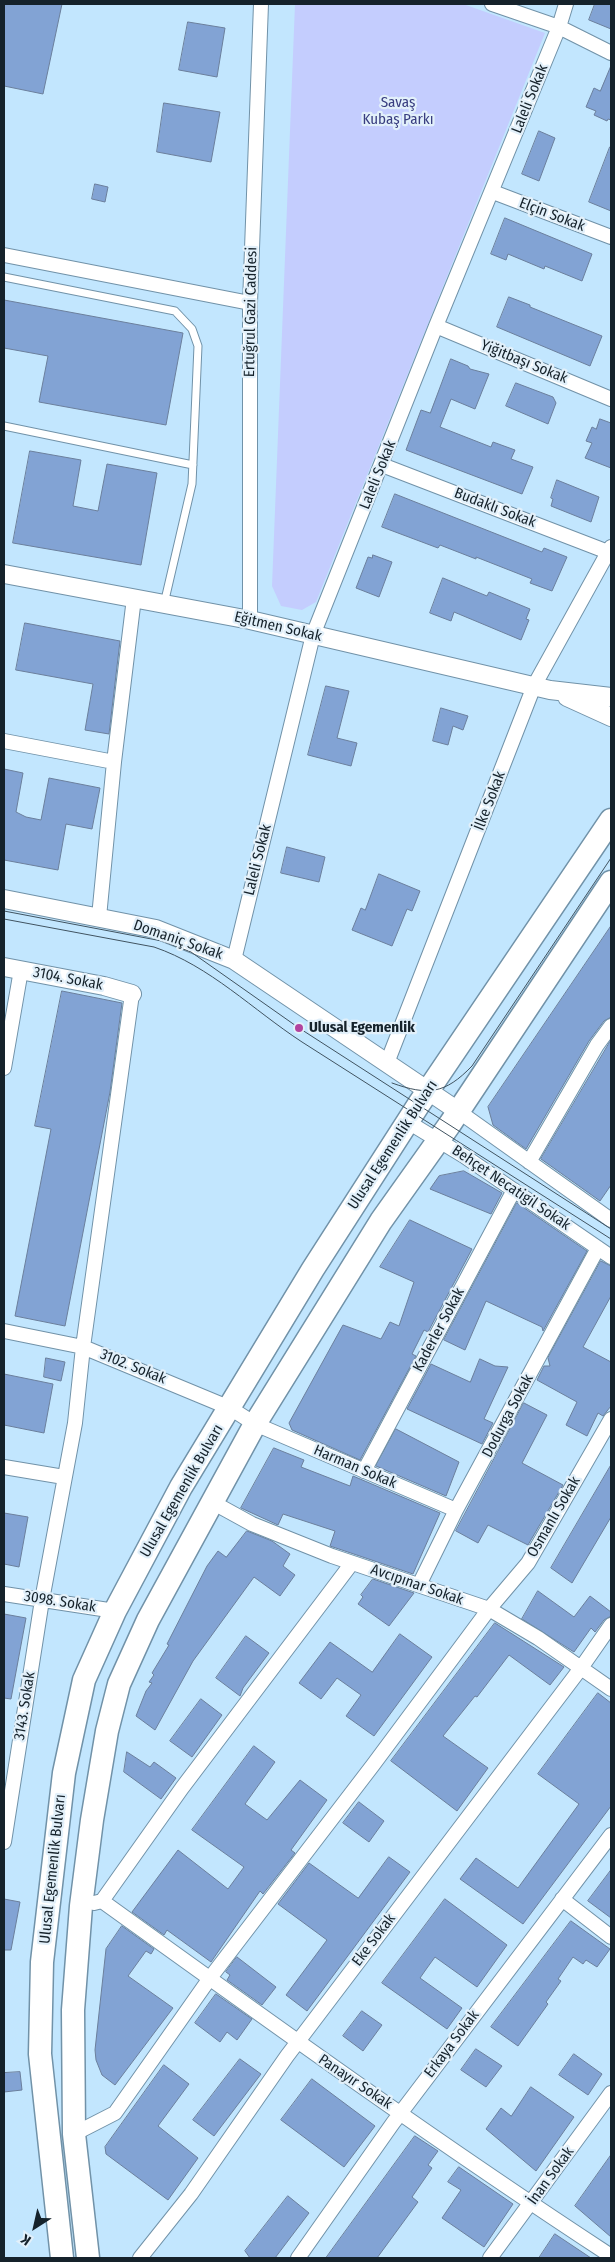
<!DOCTYPE html>
<html>
<head>
<meta charset="utf-8">
<style>
	body { margin:0 }
	#map { position:relative; width:615px; height:2262px; overflow:hidden; background:#c2e6fe; font-family:"Fira Sans Condensed",sans-serif }
	canvas { display:block }
	.frame { position:absolute; inset:0; border:5px solid #15222b; pointer-events:none }
	.north { position:absolute; left:10px; top:2202px; width:50px; height:50px; -webkit-text-stroke:4px #e2f0fa; paint-order:stroke; rotate:215deg; font-size:14px; font-weight:700; line-height:20px; text-align:center; color:#15222b }
	.north::after { content:''; display:block; margin:auto; width:18px; height:22px; background:#15222b; clip-path:polygon(50% 0,100% 100%,50% 72%,0 100%) }
</style>
</head>
<body>
<div id="map">
<canvas width="615" height="2262"></canvas>
<div class="frame"></div>
<div class="north">K</div>
</div>
<script>
const ctx = document.querySelector('canvas').getContext('2d');
ctx.lineJoin = 'round';
function fill(path, color) { ctx.fillStyle = color; ctx.fill(path, 'evenodd'); }
function strokePath(path, color, width, dash) { ctx.strokeStyle = color; ctx.lineWidth = width; ctx.lineCap = dash ? 'butt' : 'round'; ctx.setLineDash(dash || []); ctx.stroke(path); }
function write(font, color, halo, rows, align = 'center') {
  ctx.font = font + ' "Fira Sans Condensed",sans-serif'; ctx.lineWidth = 4.5; ctx.setLineDash([]); ctx.textBaseline = 'middle'; ctx.strokeStyle = halo; ctx.fillStyle = color; for (const [text, x, y, turn = 0] of rows) {
    ctx.save(); ctx.translate(x, y); ctx.rotate((+turn || 0) * Math.PI / 180); ctx.textAlign = isNaN(turn) ? turn : align; if (halo) ctx.strokeText(text, 0, 0); ctx.fillText(text, 0, 0); ctx.restore();
  }
}
fill(new Path2D(`
	M295,4H463L545,33L316,602L302,610L281,606L272,586Z`), '#c4cdfe');
const building = new Path2D(`
	M4,4H62L43,94L4,86Z
	M595,4H611V29L589,20Z
	M188,22L225,28L217,77L179,70Z
	M611,66V120L608,119L607,121L594,115L596,111L586,107L594,88L600,91Z
	M164,103L220,112L211,162L157,152Z
	M539,131L555,138L539,181L522,174Z
	M610,147H611V211L589,202Z
	M95,184L108,187L105,202L92,199Z
	M505,218L592,254L582,281L545,266L544,269L508,254L506,260L491,254Z
	M509,297L530,305V307L602,336L590,366L497,327Z
	M4,300L183,333L166,425L39,402L48,356L4,348Z
	M451,359L468,366L470,369L489,374L475,409L451,399L440,427L491,447L493,442L515,450L511,459L533,467L522,494L406,450L421,410L430,413Z
	M516,383L553,397L556,403L548,424L506,406Z
	M600,419L611,423V468L585,458L592,443L586,441L592,427L596,429Z
	M30,451L81,460L73,506L98,511L107,464L157,473L141,565L13,543Z
	M557,480L599,497L591,522L551,506L553,499L551,498Z
	M395,494L542,552L544,548L567,557L552,591L530,583L532,579L476,557V559L440,545L438,548L382,527Z
	M373,555L392,562L379,597L356,588L368,557L372,558Z
	M443,578L487,596L489,592L530,609L526,619L529,620L521,640L454,612L451,621L430,613Z
	M25,623L120,641L109,734L85,730L93,684L16,670Z
	M326,686L349,691L337,738L357,743L351,766L308,755Z
	M441,708L468,716L463,730L453,726L448,745L433,741Z
	M4,769L23,773L16,812L26,817L41,820L49,778L100,788L92,829L66,824L58,870L4,860Z
	M287,847L325,857L319,882L281,873Z
	M379,874L420,891L412,911L407,909L392,946L352,930L361,908L365,910Z
	M611,926V1017L604,1021L589,1041L526,1149L493,1125L488,1107Z
	M62,991L122,1003L110,1092L65,1326L15,1316L51,1129L35,1126Z
	M611,1040V1185L600,1201L541,1159Z
	M464,1171L502,1193L491,1214L430,1189L439,1176Z
	M517,1203L587,1251L543,1331L542,1327L486,1301L465,1350L444,1340Z
	M410,1220L472,1249L428,1332L424,1330L412,1354L416,1356L360,1460L292,1430L289,1423L343,1325L381,1339L390,1322L399,1326L414,1282L380,1267Z
	M601,1261L611,1266V1296L583,1347L611,1362V1406L603,1416L598,1413L587,1436L566,1425L577,1402L537,1380L544,1366H550L548,1358Z
	M46,1358L65,1362L61,1381L44,1377Z
	M480,1359L495,1366L508,1367L484,1419L493,1423L482,1444L407,1409L431,1364L470,1382Z
	M4,1374L53,1384L44,1433L4,1425Z
	M524,1403L547,1415L522,1463L563,1485L528,1545L488,1525L478,1543L456,1531Z
	M396,1429L459,1462L446,1496L376,1466Z
	M274,1448L304,1460L301,1467L350,1486L353,1476L440,1513L413,1574L330,1546L335,1531L283,1514L278,1525L241,1508Z
	M611,1465V1517L572,1583L551,1568Z
	M4,1513L28,1517L19,1567L4,1564Z
	M247,1531L272,1541L290,1554L283,1566L295,1575L280,1596L254,1577L193,1661L155,1730L136,1716L146,1691L152,1683L149,1682L154,1675L152,1673L169,1645L167,1644L207,1566L218,1551L226,1557Z
	M373,1579L414,1593L389,1626L358,1604L363,1597L361,1595Z
	M538,1591L574,1617L590,1596L611,1612V1616L604,1620L595,1632L591,1628L574,1652L522,1619Z
	M4,1614L26,1618L11,1699L4,1698Z
	M495,1623L564,1667L550,1685L509,1655L477,1697L475,1696L443,1736L488,1768L457,1811L391,1761Z
	M400,1634L432,1657L374,1736L346,1716L361,1695L337,1678L321,1699L299,1683L330,1642L372,1672Z
	M246,1636L269,1653L243,1688L240,1696L216,1678Z
	M598,1693L611,1703V1806L523,1924L460,1879L476,1858L518,1888L579,1804L538,1774Z
	M201,1699L222,1715L192,1757L170,1741Z
	M254,1746L275,1762L245,1804L267,1820L300,1780L327,1800L291,1850L295,1853L263,1894L260,1891L211,1962L167,1930L164,1935L132,1912L178,1850L228,1889L244,1867L192,1830Z
	M127,1752L150,1767L154,1762L176,1778L161,1799L124,1772Z
	M359,1802L384,1821L369,1842L343,1823Z
	M389,1857L410,1872L307,2011L286,1995L327,1940L278,1904L309,1863L358,1898Z
	M611,1870V1918L588,1901Z
	M4,1899L20,1902L11,1950H4Z
	M445,1899L507,1945L477,1987L435,1957L427,1968L420,1978L462,2008L447,2029L382,1983Z
	M571,1921L610,1949L597,1967L586,1960L583,1964L573,1957L558,1979L561,1981L546,2002L548,2004L518,2046L491,2027Z
	M122,1926L154,1949L151,1954L146,1951L128,1976L173,2008L115,2085L102,2075L96,2060L95,2050L106,1949Z
	M237,1957L276,1987L262,2005L227,1980L230,1975L226,1972Z
	M216,1994L252,2019L237,2040L227,2032L220,2042L195,2023Z
	M362,2011L382,2025L363,2051L343,2036Z
	M476,2049L502,2066L486,2087L461,2070Z
	M574,2054L602,2074L588,2095L559,2075Z
	M240,2059L261,2074L214,2136L193,2120Z
	M164,2065L189,2084L158,2126L198,2158L168,2200L106,2154L105,2147Z
	M20,2072L22,2090L4,2092V2073Z
	M312,2079L375,2126L344,2167L281,2120Z
	M531,2087L574,2117L536,2171L486,2129L501,2108L511,2116Z
	M415,2136L438,2151L428,2165L432,2168L412,2197L418,2202L377,2258H326Z
	M611,2155V2237L575,2206Z
	M459,2167L513,2204L484,2247L442,2218L461,2190L448,2182Z
	M288,2196L309,2213L275,2258H250L245,2251Z
	M555,2234L591,2258H539Z`);
fill(building, '#82a3d4');
strokePath(building, '#6b7f9c', 1);
const service = new Path2D(`
	M4,277L175,311L192,329L198,346L192,484L164,604
	M4,426L193,465`);
const minor = new Path2D(`
	M492,4L559,27L611,53
	M493,192L611,237
	M4,255L250,303
	M436,326L611,399
	M382,465L608,552
	M250,620V303L261,4
	M4,741L114,762L134,598
	M99,917L114,762
	M234,960L313,635L436,326L559,27L566,4
	M387,1063L534,686L611,547
	M4,1068L21,970
	M458,1111L611,1220
	M408,1122L464,1156L611,1257
	M529,1162L597,1045L611,1026
	M4,1331L83,1347L230,1408L255,1424L456,1510
	M4,1467L64,1477
	M364,1471L514,1190
	M212,1502L252,1524L332,1556L489,1609L538,1638L611,1689
	M419,1585L456,1510L598,1248
	M4,1594L115,1611
	M4,1842L42,1600L75,1423L83,1347L132,994
	M562,1899L611,1937
	M102,1901C270,2022 438,2143 611,2256
	M94,1903L102,1901L182,1788L352,1563
	M74,2134L115,2113L210,1978L373,1765L489,1609L528,1563L611,1419
	M140,2258L191,2194L287,2056L581,1668L611,1625
	M298,2258L393,2123L611,1835
	M490,2258L611,2093`);
const tertiary = new Path2D(`
	M4,574L250,620L550,690L611,697
	M567,697L611,717
	M4,899L156,929L234,960L458,1111
	M4,967L104,986L132,994`);
const primary = new Path2D(`
	M62,2258L40,2054L42,1962L64,1773L84,1680L115,1611L181,1487L313,1269L419,1104L611,820
	M88,2258L74,2134L73,2010L81,1906L92,1820L107,1731L119,1684L148,1620L255,1424L381,1221L450,1124L611,882`);
strokePath(service, '#7192a8', 9);
strokePath(minor, '#7192a8', 16);
strokePath(tertiary, '#7192a8', 20);
strokePath(primary, '#7192a8', 25);
strokePath(service, '#fff', 7);
strokePath(minor, '#fff', 14);
strokePath(tertiary, '#fff', 18);
strokePath(primary, '#fff', 22);
strokePath(new Path2D(`
	M4,911L162,941L191,952L299,1028L611,1229
	M4,919L154,947C210,966 253,1010 302,1042C405,1108 508,1173 611,1239
	M392,1083C428,1096 445,1094 472,1066L611,858`), '#405360', 1);
for (const [x, y, r, color] of [
	[299,1028,5,"#b2429e"]
]) { const dot = new Path2D(); dot.arc(x, y, r, 0, 2 * Math.PI); ctx.fillStyle = color; ctx.fill(dot); strokePath(dot, '#e2f0fa', 2); }
write('15px', '#15222b', '#e2f0fa', [
	["Laleli Sokak",530,99,-68],
	["Elçin Sokak",552,215,21],
	["Ertuğrul Gazi Caddesi",251,312,-89],
	["Yiğitbaşı Sokak",524,362,22],
	["Laleli Sokak",378,475,-68],
	["Budaklı Sokak",495,508,21],
	["Eğitmen Sokak",278,627,13],
	["İlke Sokak",490,801,-69],
	["Laleli Sokak",258,860,-76],
	["Domaniç Sokak",178,940,19],
	["3104. Sokak",68,979,11],
	["Ulusal Egemenlik Bulvarı",393,1145,-57],
	["Behçet Necatigil Sokak",511,1188,34],
	["Kaderler Sokak",439,1330,-62],
	["3102. Sokak",133,1367,22],
	["Dodurga Sokak",508,1416,-62],
	["Harman Sokak",355,1467,23],
	["Ulusal Egemenlik Bulvarı",182,1491,-60],
	["Osmanlı Sokak",554,1517,-60],
	["Avcıpınar Sokak",417,1585,19],
	["3098. Sokak",60,1602,9],
	["3143. Sokak",25,1706,-81],
	["Ulusal Egemenlik Bulvarı",53,1869,-84],
	["Eke Sokak",374,1940,-53],
	["Erkaya Sokak",452,2044,-53],
	["Panayır Sokak",355,2082,34],
	["İnan Sokak",551,2176,-54]
]);
write('15px', '#393e80', '#e2f0fa', [
	["Savaş",398,103],
	["Kubaş Parkı",398,120]
]);
write('bold 15px', '#15222b', '#e2f0fa', [
	["Ulusal Egemenlik",309,1028]
], 'left');
</script>
</body>
</html>
